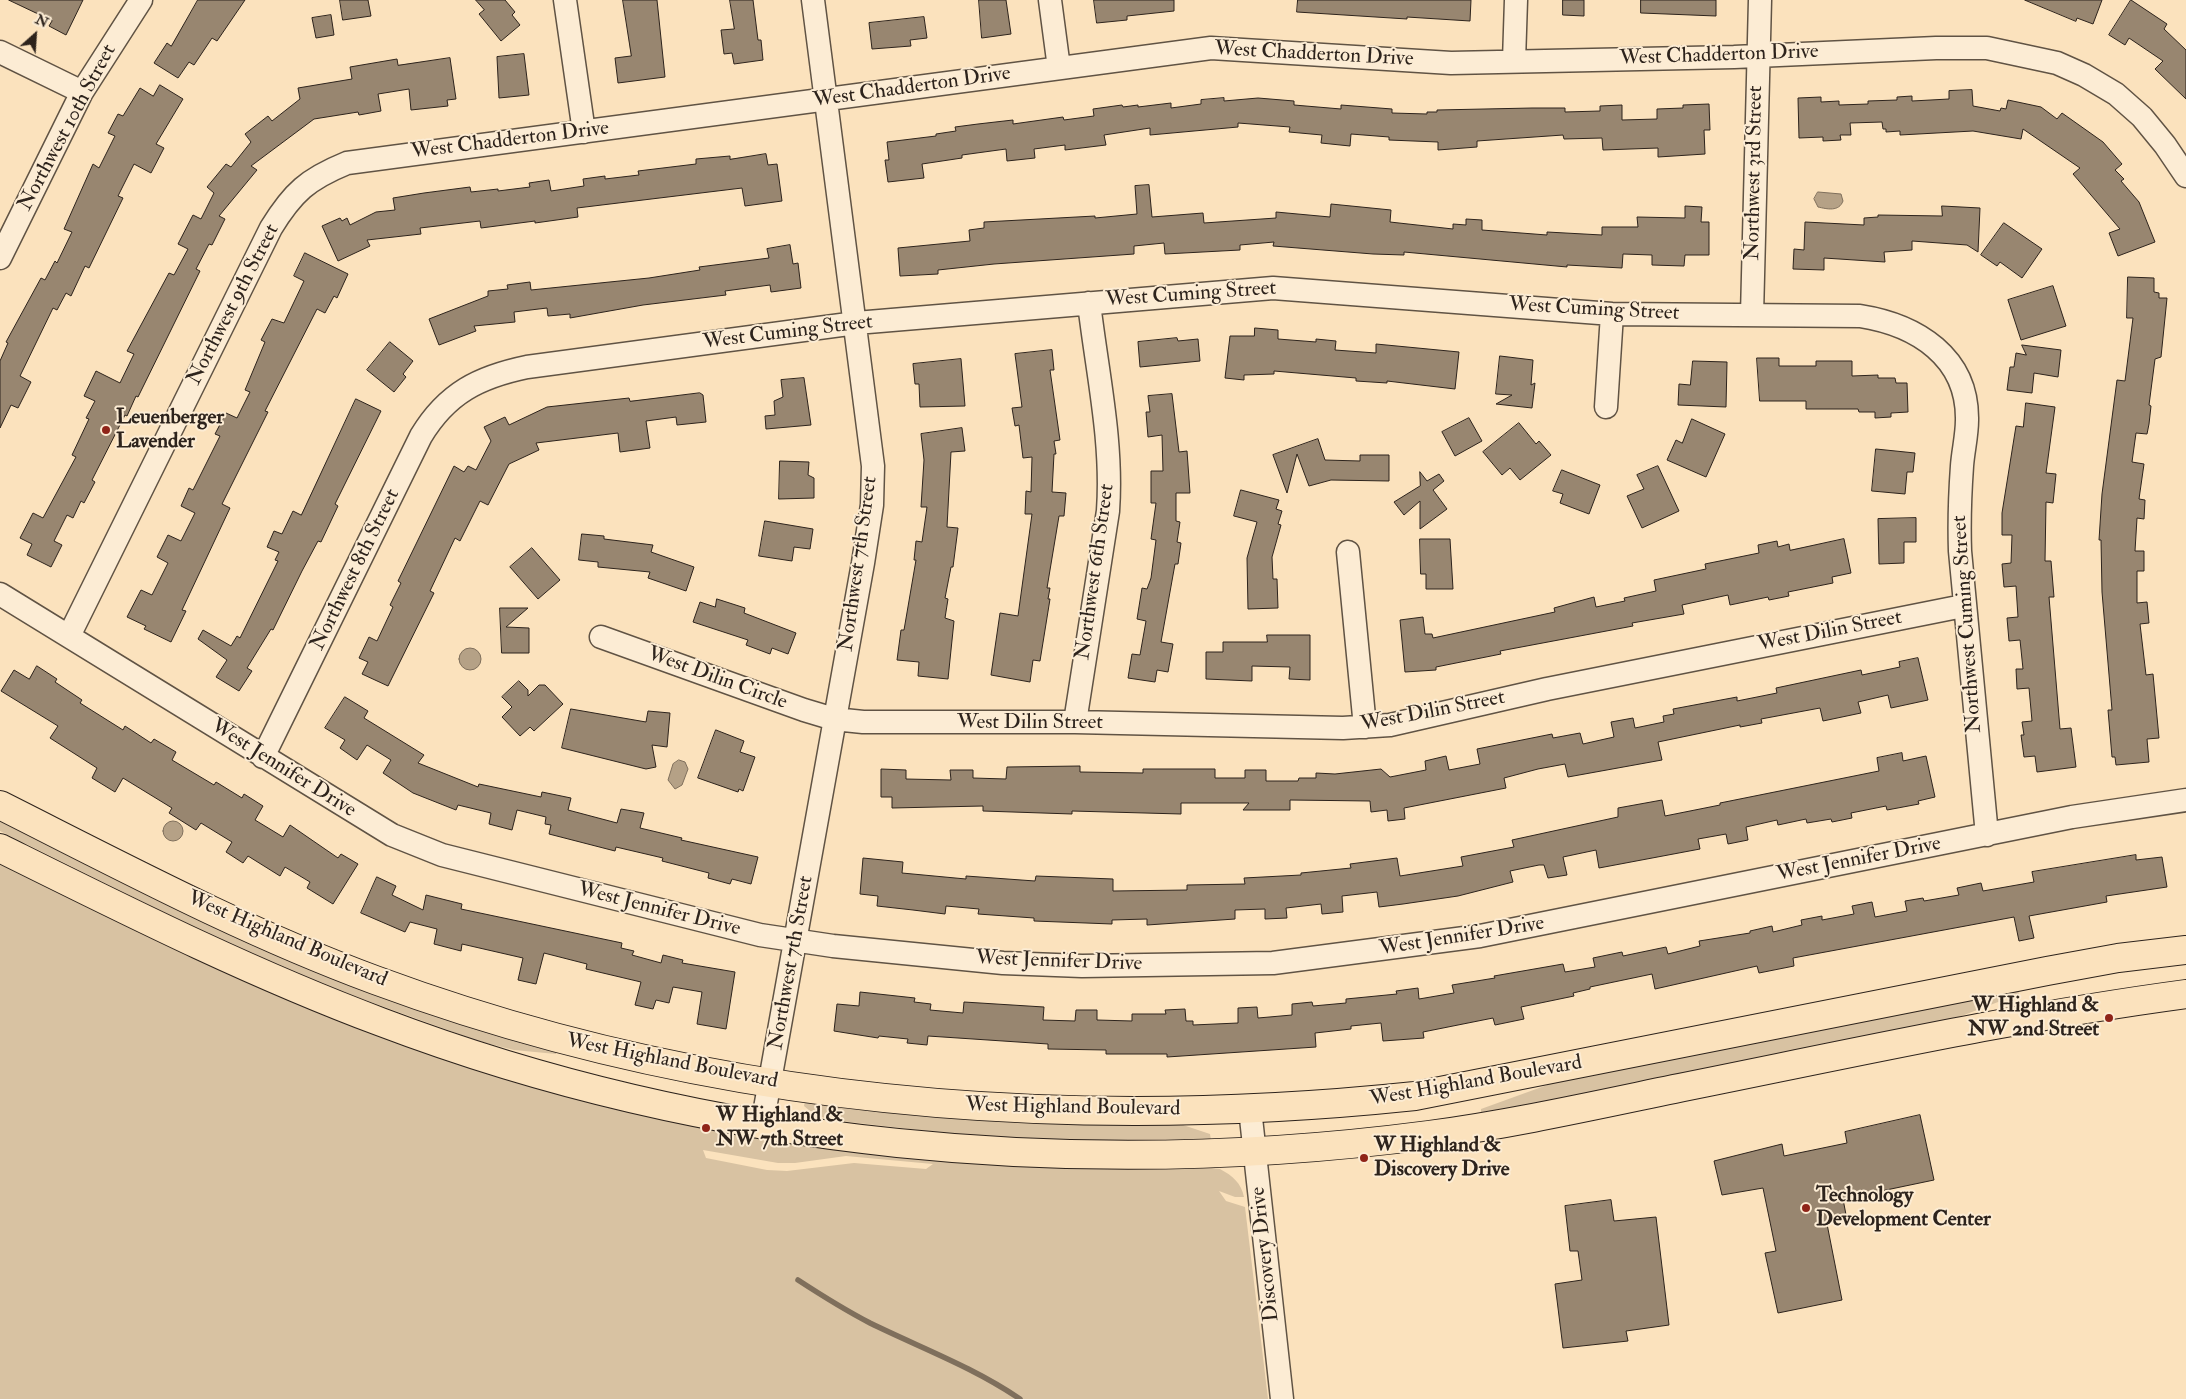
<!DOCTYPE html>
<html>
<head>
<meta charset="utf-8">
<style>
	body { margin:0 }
	#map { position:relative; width:2186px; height:1399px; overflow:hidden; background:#fbe2bd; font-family:"IM FELL Double Pica",serif }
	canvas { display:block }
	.north { position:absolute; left:10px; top:10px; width:50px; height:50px; -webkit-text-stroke:4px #fcecd4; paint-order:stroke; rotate:26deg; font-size:14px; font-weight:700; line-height:20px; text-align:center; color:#2d231c }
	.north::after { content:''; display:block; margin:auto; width:18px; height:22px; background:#2d231c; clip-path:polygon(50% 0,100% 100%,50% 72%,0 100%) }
</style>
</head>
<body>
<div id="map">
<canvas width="2186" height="1399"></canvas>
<div class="north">N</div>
</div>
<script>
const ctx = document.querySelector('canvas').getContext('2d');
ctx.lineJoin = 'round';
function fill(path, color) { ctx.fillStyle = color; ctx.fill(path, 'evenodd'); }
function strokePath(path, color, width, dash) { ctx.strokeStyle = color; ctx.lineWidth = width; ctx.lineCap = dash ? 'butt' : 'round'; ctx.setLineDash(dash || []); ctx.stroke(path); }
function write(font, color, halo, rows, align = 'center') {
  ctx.font = font + ' "IM FELL Double Pica",serif'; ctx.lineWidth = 4; ctx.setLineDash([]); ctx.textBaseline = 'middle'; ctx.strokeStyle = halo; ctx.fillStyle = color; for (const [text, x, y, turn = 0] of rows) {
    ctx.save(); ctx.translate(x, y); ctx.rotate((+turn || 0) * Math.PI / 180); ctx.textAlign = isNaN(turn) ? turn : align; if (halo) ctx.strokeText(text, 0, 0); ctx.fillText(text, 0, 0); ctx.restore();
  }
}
fill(new Path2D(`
	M0,818L557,1050L556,1054L514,1050L478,1041L321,984L220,940L0,831Z
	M0,859L557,1089L1220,1169C1233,1176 1241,1183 1244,1197H1235L1219,1191L1226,1201L1245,1207L1268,1399H0ZM703,1150L778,1163H795L846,1156L933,1164L926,1169L854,1163L787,1171L767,1170L706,1158Z
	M2018,990L2019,994L1951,1020L1481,1114V1109L1550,1084Z
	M805,1100L999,1120L1180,1124L1210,1134L1211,1140H1043L970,1136L832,1120L815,1115L804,1106Z`), '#d8c2a2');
const water = new Path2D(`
	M1818,192L1841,194L1843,201C1839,212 1827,209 1818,207L1814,199Z
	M459 659a11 11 0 1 1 22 0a11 11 0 1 1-22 0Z
	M679,760L685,762L688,769L682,785L675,789L668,780L673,764Z
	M163 831a10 10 0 1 1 20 0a10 10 0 1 1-20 0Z`);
fill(water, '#b5a186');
strokePath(water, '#7f6f5c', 1);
strokePath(new Path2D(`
	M798,1280C821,1295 845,1310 870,1323C921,1348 973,1367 1020,1399`), '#7f6f5c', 5.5);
const building = new Path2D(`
	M9,0H83L66,35L49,26L52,21Z
	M198,0H245L217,41L212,38L194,65L189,62L178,78L154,63L167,43L171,46Z
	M340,0H368L371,16L343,20Z
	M476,0H505L515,12L512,15L520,25L501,41L479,14L484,10Z
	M623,0H657L665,77L618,83L615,58L631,56Z
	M730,0H753L758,40H761L763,60L734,64L732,53L724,54L721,30L734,29Z
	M979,0H1006L1011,34L982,38Z
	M1094,0H1174V11L1127,16V20L1097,23Z
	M1298,0H1471L1470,21L1407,17V19L1297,12Z
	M1563,0H1584V16L1563,15Z
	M1641,0H1716V16L1641,13Z
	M2025,0H2102L2093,24L2077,18L2076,21Z
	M2131,0L2167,24L2164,29L2186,50V99L2155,69L2163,61L2129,38L2125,45L2109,35Z
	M331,15L334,35L316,38L312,18Z
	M924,17L927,38L910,40L911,46L872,49L869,23Z
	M524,54L529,95L499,98L497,57Z
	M450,58L456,99L447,100L448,106L411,110L409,89L378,94L381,111L359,115L358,112L314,119L251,166L257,170L219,216L225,219L212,245L209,244L196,269L200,271L138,397L136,396L127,416L125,415L92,480L95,482L84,503L81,501L73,518L67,515L54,541L62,545L51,567L27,555L32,544L20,538L33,513L43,518L76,457L72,455L89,419L86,418L95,401L84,396L96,371L120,383L134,354L127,351L169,273L174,275L188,249L178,244L193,215L201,219L214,193L207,187L226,164L231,167L251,142L245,134L268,116L272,121L300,99L298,88L352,79L350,67L397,59L398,65Z
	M160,85L183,99L156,144L164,148L151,173L134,164L118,196L123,198L89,268L85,266L71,296L66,293L57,310L53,308L20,376L31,382L18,408L11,405L0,428V361L8,343L6,342L41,278L45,280L55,261L57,263L72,232L64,229L93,164L99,168L115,136L108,133L118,114L123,116L140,88L153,96Z
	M1972,90L1973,106L2000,111L2001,108L2006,109L2008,100L2041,107L2057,119L2062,113L2103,142L2122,164L2115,170L2124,179L2121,181L2139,202L2155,242L2118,256L2109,233L2120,229L2073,174L2080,168L2023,129L2021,139L1973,131L1900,135V131L1886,132V129H1883L1882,122L1850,123L1851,135H1840L1841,140L1823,141V137L1799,138L1798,98L1821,97V102L1839,101V105L1868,104V101L1897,100V97L1912,96V101L1949,99V91Z
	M1224,98V101L1258,98L1294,101V105L1341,109V105L1392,109V113L1427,114V112H1437V110L1532,108H1565V112L1600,111V106L1622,105V120L1657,119V109L1683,108V105L1709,104L1710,130H1704L1705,154L1658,157V148L1603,150L1602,138L1564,139L1563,135L1477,141V147L1438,150V142L1389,140V137L1351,134L1350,146L1321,143L1322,135L1289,132L1290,127L1238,123V127L1150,135V128L1104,135L1106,145L1065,150V145L1034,149L1035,158L1007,161L1006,149L962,155V158L922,164L924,178L888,182L885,160H889L887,142L936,136V134L956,131L955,127L978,124L1013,120V124L1063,117L1064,120L1094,116L1093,109L1122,105L1123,107L1138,105V107L1171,103V108L1201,104V100Z
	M766,154L768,165L777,164L782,201L745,206L742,188L577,208L578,217L535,223V221L481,228L480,221L420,228L421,234L367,240L370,246L338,261L322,226L340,218L342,221L347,218L350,225L376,212L395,210L393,198L424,193L470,187L471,192L498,189V191L530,187L529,183L549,180L551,191L584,186L583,179L605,176V179L639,175L638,171L696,164V159L730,156V159Z
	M1149,185L1152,217L1203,213L1204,223L1276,218V212L1330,217L1331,204L1391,210L1390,222L1453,229V224L1466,225V219L1482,220V230L1547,235V232L1602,235V227H1638L1637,217L1685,218V206L1702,207L1701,222H1709V255H1685L1684,266L1652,265V255L1623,254L1622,268L1567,265V267L1404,252V255L1373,254L1273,246L1274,242L1240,245V250L1165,254L1164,243L1134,246V254L994,264L938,270V274L900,276L898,248L970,241L969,230L984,228V222L1095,216V218L1137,214L1135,186Z
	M1942,206L1980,208L1978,252L1967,245L1912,241V250L1884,252L1885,262L1824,258V270L1793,269L1794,249L1804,250L1805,222L1864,225V218L1878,217V215L1942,216Z
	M2004,223L2042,249L2022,278L2000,262L1997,266L1981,255Z
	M790,245L793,264L798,263L801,288L771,292L770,285L725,291L726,295L643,305L570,318V314L548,316L547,308L514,312L515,322L474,326L476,331L439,345L429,319L488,296V291L508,289L507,285L530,282L531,290L649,278L700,270L699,267L769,258L767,249Z
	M305,253L348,274L337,298L334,296L325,313L317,309L265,411L268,412L222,504L230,508L182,610L186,611L171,642L144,629L146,626L127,617L141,590L152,595L168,563L157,557L168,535L181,541L195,513L181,506L189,488L193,490L220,436L215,434L226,413L237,418L250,392L245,390L265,342L261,340L272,319L284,323L304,281L294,276Z
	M2128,277L2154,278V292L2159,293V298H2167L2161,357L2155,359L2149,405L2151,406L2149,424L2147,434L2136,433L2132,462L2144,464L2139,499L2145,500L2144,519L2137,518L2135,551H2144V571H2137V603L2147,602L2149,623L2140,624L2146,675L2153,674L2159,738L2147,739L2149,762L2116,765L2115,757H2112L2108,710H2112L2102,592L2101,540H2099L2102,494L2117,380L2125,381L2133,318H2127Z
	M2053,286L2066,326L2021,340L2008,300Z
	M1255,328L1278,330V339L1316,342V339L1336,341L1335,350L1376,353V344L1459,352L1455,389L1387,381V383L1356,381V378L1274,371V374L1244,375V380L1225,378L1230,336H1254Z
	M1177,338L1178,341L1198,339L1200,361L1140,367L1138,342Z
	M390,342L413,361L403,374L406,377L394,392L367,370Z
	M2022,345L2061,350L2058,377L2034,373L2032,393L2007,390L2010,367H2014L2016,353L2026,355Z
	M1052,350L1054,370H1050L1060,440L1054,441L1056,454H1054L1052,492L1066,493L1064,516H1059L1047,588H1050L1048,599H1050L1040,661L1033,660L1030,682L991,675L1000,613L1018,616L1032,514H1025L1026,491L1031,492L1032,457L1023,458L1019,425L1015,426L1012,408L1022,407L1015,354Z
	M1500,356L1533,360L1531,385L1535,383L1532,408L1496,404L1512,395L1496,394Z
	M1757,358H1779V366H1816V361H1852V376L1878,375V378H1895L1896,383H1907L1908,412L1891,413V417L1875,418V412H1859L1858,409H1806V401H1760Z
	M961,359L965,406L920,407L919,384H915L913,364Z
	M1693,361L1727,362L1726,407L1678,405L1679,384L1690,385Z
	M804,378L811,425L766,429L765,416L775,415L774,401L783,397L781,380Z
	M700,393L703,395L706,422L677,425L676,417L646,421L650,448L620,452L618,433L536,443L539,450L509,464L488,505L480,501L460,541L455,538L430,591L434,593L388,686L362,674L368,662L359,658L369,637L377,641L393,607L390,605L401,583L398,581L454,466L464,472L468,466L476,470L491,441L484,427L505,417L509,425L547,407L629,398L630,401Z
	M1172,394L1179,452L1187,451L1190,493H1176V521L1180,522L1177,542L1181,543L1178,564H1175L1161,642L1173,644L1168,672L1157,670L1155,682L1128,678L1132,654L1140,655L1146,621L1137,619L1142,588L1147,589L1151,578L1156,540L1151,539L1156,503H1151V471H1163L1162,435L1148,437L1146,412H1150L1148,396Z
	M356,399L381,411L335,504L338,506L321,542L318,541L302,571L273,630L271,629L247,668L252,671L239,691L216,677L227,660L198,639L203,630L231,646L237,636L240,638L278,561L275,560L279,552L267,547L274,531L282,534L293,511L301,515Z
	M2026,403L2055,407L2046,473L2056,474L2053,503L2046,502L2045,561H2051L2054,597H2049L2060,729L2071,728L2076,767L2037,772L2035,756L2024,757L2021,735H2024L2022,722L2032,721L2029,688L2017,689L2016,669H2023L2020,640L2009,641L2007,618L2018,617L2016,586L2004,587L2002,564L2011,563L2012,535H2002V513L2016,426L2023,427Z
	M1469,418L1482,441L1455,456L1442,432Z
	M1692,419L1725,434L1706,477L1667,460L1676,440L1682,443Z
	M1519,423L1536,444L1539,441L1551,455L1520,480L1510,468L1502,475L1483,452Z
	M962,428L965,451L951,452L947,527L958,528L953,567H951L945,598L948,599L945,618L954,621L948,679L918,676L919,662L897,660L901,630H904L916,560H914L916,541L922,542L927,507H921L924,460L921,434Z
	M1318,439L1325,460L1360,461V455H1389V481L1331,480L1309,486L1297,454L1287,493L1273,455Z
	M1876,449L1915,453L1913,472H1907L1905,494L1872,491Z
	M780,461L809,462L808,475L814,478V498L779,499Z
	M1658,466L1679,511L1642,528L1627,496L1644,489L1637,475Z
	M1562,470L1600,485L1589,514L1560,503L1563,494L1553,491Z
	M1420,472L1427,481L1439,474L1444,481L1433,490L1447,509L1420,529V501L1404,515L1394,502L1420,486Z
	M1241,490L1279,500L1276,509L1282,511L1278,524L1281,525L1272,557L1273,579H1277L1278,608L1248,609L1247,558L1257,522L1234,516Z
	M1916,518V542H1904V563L1879,564L1878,519Z
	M765,521L813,529L810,549L794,547L792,561L759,556Z
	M582,534L604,536V539L653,545L651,552L694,567L686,591L648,578L650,572L598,567V562L579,560Z
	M1420,539H1450L1453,589H1426V574H1421Z
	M1844,539L1851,573L1832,577L1833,583L1788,592L1789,596L1769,600L1768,597L1730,605L1728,595L1682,605L1684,614L1632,623L1633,626L1500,651L1501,654L1436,667V670L1405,672L1400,620L1423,617L1425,634H1432L1433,638L1555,612L1554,608L1594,597L1596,607L1625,601L1624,598L1656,591L1654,580L1706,569L1705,564L1759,553L1758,545L1777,541L1778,547L1789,544L1790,550Z
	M532,548L560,580L538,599L510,567Z
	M717,599L745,608L744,613L796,633L788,654L772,648L770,654L746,645L748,640L693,622L700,602L715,607Z
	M500,608H528L506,627L529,628V653H502Z
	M1267,635H1310V680L1289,679L1290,667L1252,666V681L1206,679V652H1223V642H1267Z
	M1918,658L1928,700L1891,708L1888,695L1858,702L1861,713L1823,721L1820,708L1761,719L1762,723L1740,727V725L1658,742L1662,760L1568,777L1565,764L1538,769L1504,778L1506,788L1404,808L1405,819L1388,821L1387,810L1371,812L1370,801L1290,800V810H1243L1249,803H1181V814L1072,811V814L983,811V806L892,808V797H881V769L906,770V779L951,780L950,770H973V778L1006,779L1007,767L1080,766V772L1143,773V769H1215V778H1245V770H1266V781H1298L1299,778H1316V773L1335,774L1381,769L1390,777L1426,770L1425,761L1446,756L1449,770L1480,764L1477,749L1552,734L1553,738L1580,733L1583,744L1614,737L1611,722L1633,718L1635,728L1664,722L1663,716L1674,714L1673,709L1737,697V701L1777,693L1776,688L1861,670L1862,675L1900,667L1899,662Z
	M37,666L57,679L55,682L82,700L80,703L123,730L125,726L151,743L154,739L176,752L172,760L214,785L216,782L242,798L244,794L263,806L255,820L283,837L290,825L338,858L341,854L358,864L333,904L307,888L310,882L285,867L280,876L248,856L243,863L226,852L232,842L201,823L196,830L169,813L172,808L123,778L115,792L92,778L97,768L50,738L58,726L1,691L14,670L29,679Z
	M519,681L528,690V696L539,685H545L563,704L534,731L530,727L520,736L502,717L512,707L502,697Z
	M345,697L368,711L364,718L424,755L418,763L478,787L479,784L541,797L542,792L571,798L568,810L617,823L621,809L644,813L640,828L682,838L681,840L758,857L751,884L732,879L730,884L708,878L709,873L662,861L663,858L616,847L615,851L549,834L551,825L545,824L546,817L517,810L512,830L489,824L491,813L458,805L456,810L413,793L383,773L391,760L367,745L357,760L340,748L345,740L325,728Z
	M571,709L646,722L648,711L670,713L667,747L652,745L656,767L646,769L562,748Z
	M716,730L744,741L740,752L755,757L743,791L739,789L738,792L698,778Z
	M1902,753L1903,761L1926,756L1935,797L1918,801L1919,804L1887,810L1886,806L1851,813L1852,818L1832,822L1831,819L1807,823L1806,819L1778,825L1777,820L1746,827L1748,840L1728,844L1726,834L1698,839L1700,849L1599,868L1596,850L1563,857L1567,875L1548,878L1544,865H1539L1510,871L1513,882L1458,896L1403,904L1379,907L1377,892L1342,896L1343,912L1322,914L1321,904L1286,908L1287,918L1265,919V909L1235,910V919L1147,925V919L1112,920V924L1034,921V918L978,914L979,909L946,906L945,914L913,910L877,906L878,896L860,894L863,858L903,862L902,873L966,879V876L1035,881L1036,876L1113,879V891L1187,890V885L1245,884L1244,878L1301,875V873L1351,868L1350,864L1397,858L1400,876L1463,866L1461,857L1514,847L1512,840L1618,817V808L1662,800L1665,816L1720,805V803L1879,771L1877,758Z
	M2136,855V860L2162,857L2167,887L2106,896L2107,902L2029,916L2034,938L2019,941L2014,917L1793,958L1794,966L1759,973L1757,966L1655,989L1652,974L1590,987V989L1573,993L1574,996L1521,1007L1524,1019L1495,1025L1493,1018L1423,1032L1424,1038L1383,1041L1381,1023L1351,1026V1029L1315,1033L1316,1047L1167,1057V1054H1106V1050L1048,1049V1044L928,1036L927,1045L907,1043L908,1039L879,1036L878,1038L834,1031L837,1004L859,1006L860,992L915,998L914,1002L931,1004L930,1010L963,1013L964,1002L1044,1007L1043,1020L1075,1021L1076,1010H1097V1020L1132,1021V1014H1166L1165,1010L1185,1009L1186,1021H1193V1025L1238,1023V1008L1257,1007L1258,1018L1292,1015V1004L1312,1002L1313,1006L1346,1003V999L1397,994L1396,991L1418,988L1419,999L1454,993L1452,985L1495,978L1494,976L1563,964L1565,972L1595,967L1593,958L1622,952L1623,956L1666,947L1668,954L1700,946L1699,941L1750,933V931L1772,926L1773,932L1802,925L1801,920L1822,916V920L1854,914L1852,906L1872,902L1875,917L1907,911L1905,901L1923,898L1924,901L1959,895L1957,888L1981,883L1983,891L2034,882L2032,872Z
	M377,877L396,886L392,895L423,910L426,895L462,904L461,909L622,943L621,948L634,951L632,955L661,963L663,955L683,960L682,963L735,972L726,1029L697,1024L702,992L673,987L669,1003L656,1000L653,1009L635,1005L641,982L586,969L587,964L544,953L536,984L518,980L523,958L462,944L461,951L434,944L437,929L410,922L405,932L361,913Z
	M1920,1115L1934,1180L1843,1199L1847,1220L1827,1224L1842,1300L1778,1313L1765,1253L1776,1251L1763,1188L1722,1195L1714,1161L1782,1144L1784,1156L1847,1143L1845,1132Z
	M1611,1200L1614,1221L1656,1217L1669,1325L1626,1331L1628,1341L1563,1348L1555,1284L1582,1280L1578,1251H1570L1565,1206Z`);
fill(building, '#988670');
strokePath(building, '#2d231c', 1);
const minor = new Path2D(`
	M565,0L584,132
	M1050,0L1059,68
	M0,52L82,92
	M1514,61L1516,0
	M0,258L82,92L141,0
	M1752,315L1760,0
	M1606,407L1612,314
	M1348,552L1365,727
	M0,594L392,835L442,855L760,935L833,946L1003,963L1082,966L1273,963L1480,936L2072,817L2186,800
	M69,636L271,228C293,192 308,179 347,163L1211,48L1451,63L1734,57L1936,48H1987L2057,63L2084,75L2116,94L2142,117L2165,145L2186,176
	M601,637L804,710L834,719L863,722H1075L1343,728L1390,725L1547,689L1963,606
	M1075,722L1108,511C1113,441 1097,372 1089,303
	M263,757L421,436C447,393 479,377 527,367L856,323L1273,288L1612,314L1860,316C1917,325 1968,357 1967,420C1967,436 1963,451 1962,466C1960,494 1959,522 1960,551L1987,835
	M1250,1109L1282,1399
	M762,1125L863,563L872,505L873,466L813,0`);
const major = new Path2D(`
	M0,805C123,867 245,932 375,980C710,1104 1061,1133 1415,1096L2047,971L2118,958L2186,950
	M0,848C125,910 250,973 381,1022C713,1148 1078,1181 1429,1135C1511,1124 1592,1106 1674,1089C1844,1055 2014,1017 2186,994`);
strokePath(minor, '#605344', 25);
strokePath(major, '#2d231c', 30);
strokePath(minor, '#fcecd4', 22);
strokePath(major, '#fbe2bd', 28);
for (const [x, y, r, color] of [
	[106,430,5,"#8f2418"],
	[2109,1018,5,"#8f2418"],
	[706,1128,5,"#8f2418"],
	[1364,1158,5,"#8f2418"],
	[1806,1208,5,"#8f2418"]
]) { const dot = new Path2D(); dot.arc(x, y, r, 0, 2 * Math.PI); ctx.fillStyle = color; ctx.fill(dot); strokePath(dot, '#fcecd4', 2); }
write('21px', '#2d231c', '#fcecd4', [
	["West Chadderton Drive",1314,55,3],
	["West Chadderton Drive",1719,56,-2],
	["West Chadderton Drive",912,88,-8],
	["Northwest 10th Street",68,128,-62],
	["West Chadderton Drive",510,141,-7],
	["Northwest 3rd Street",1755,173,-89],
	["West Cuming Street",1191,295,-4],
	["Northwest 9th Street",234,305,-63],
	["West Cuming Street",1594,310,3],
	["West Cuming Street",788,333,-7],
	["Northwest 7th Street",859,564,-82],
	["Northwest 8th Street",356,570,-64],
	["Northwest 6th Street",1096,572,-82],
	["Northwest Cuming Street",1968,624,-94],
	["West Dilin Street",1830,632,-11],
	["West Dilin Circle",717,679,20],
	["West Dilin Street",1433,712,-11],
	["West Dilin Street",1030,723],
	["West Jennifer Drive",283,769,32],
	["West Jennifer Drive",1859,860,-11],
	["West Jennifer Drive",659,910,14],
	["West Jennifer Drive",1462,937,-9],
	["West Highland Boulevard",287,940,23],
	["West Jennifer Drive",1059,962,2],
	["Northwest 7th Street",792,963,-80],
	["West Highland Boulevard",672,1062,11],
	["West Highland Boulevard",1476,1082,-10],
	["West Highland Boulevard",1073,1108,1],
	["Discovery Drive",1266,1254,-96]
]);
write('bold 21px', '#2d231c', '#fcecd4', [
	["Leuenberger",116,418],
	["Lavender",116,442],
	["W Highland &",2099,1006,"right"],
	["NW 2nd Street",2099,1030,"right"],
	["W Highland &",716,1116],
	["NW 7th Street",716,1140],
	["W Highland &",1374,1146],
	["Discovery Drive",1374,1170],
	["Technology",1816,1196],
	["Development Center",1816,1220]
], 'left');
</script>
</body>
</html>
